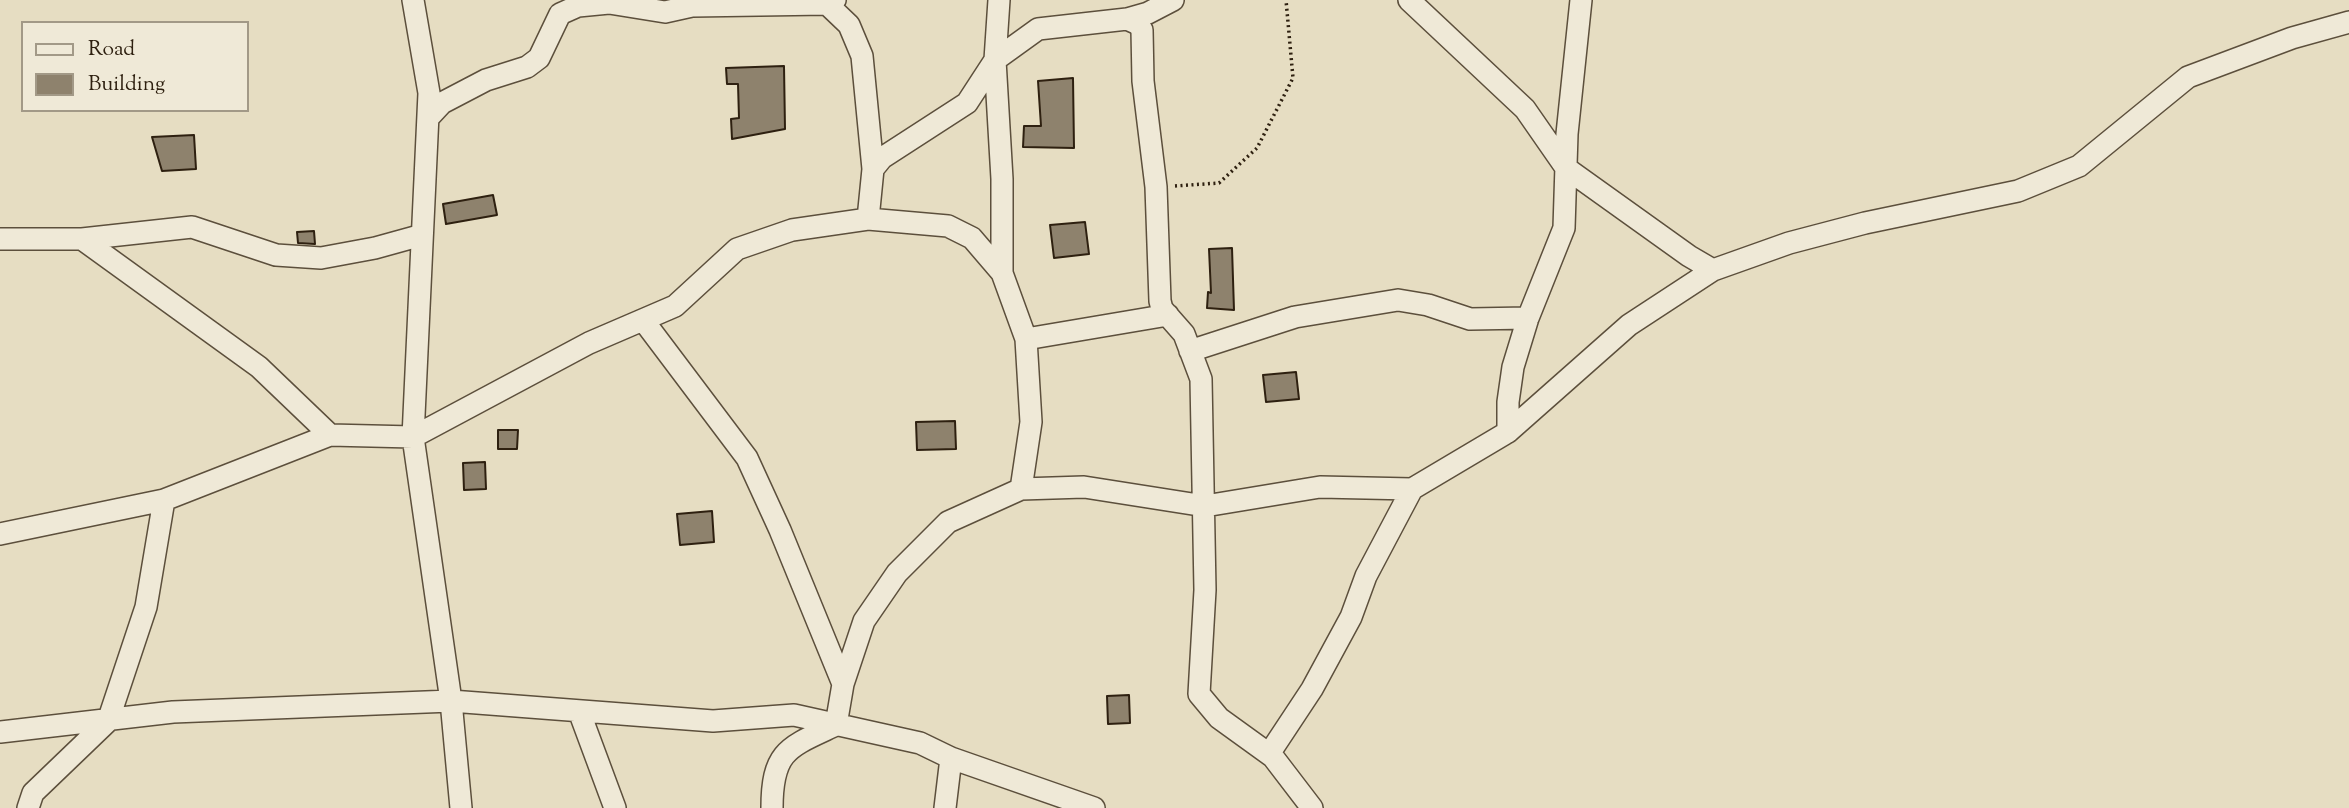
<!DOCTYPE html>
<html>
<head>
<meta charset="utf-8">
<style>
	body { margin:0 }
	#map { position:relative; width:2349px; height:808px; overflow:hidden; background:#e6ddc2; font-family:"Sorts Mill Goudy",serif }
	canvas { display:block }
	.legend { position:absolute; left:21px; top:21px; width:228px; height:91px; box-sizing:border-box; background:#efe9d7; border:2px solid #a29987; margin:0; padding:9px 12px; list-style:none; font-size:21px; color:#2e2010 }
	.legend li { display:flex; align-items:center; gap:14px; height:35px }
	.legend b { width:35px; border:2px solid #a29987 }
</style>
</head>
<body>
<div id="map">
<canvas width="2349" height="808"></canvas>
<ul class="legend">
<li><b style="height:9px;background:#efe9d7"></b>Road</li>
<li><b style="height:19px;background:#8e826d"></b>Building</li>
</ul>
</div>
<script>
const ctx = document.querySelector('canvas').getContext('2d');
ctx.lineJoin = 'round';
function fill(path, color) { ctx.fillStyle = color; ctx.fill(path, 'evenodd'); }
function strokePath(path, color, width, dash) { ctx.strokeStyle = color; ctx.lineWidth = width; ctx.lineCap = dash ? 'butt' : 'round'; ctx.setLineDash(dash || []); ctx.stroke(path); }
const building = new Path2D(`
	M784,66L785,129L732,139L731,119L739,118L738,84H727L726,68Z
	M1073,78L1074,148L1023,147L1024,126H1041L1038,81Z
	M194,135L196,169L162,171L152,137Z
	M493,195L497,215L446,224L443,204Z
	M1085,222L1089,254L1054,258L1050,225Z
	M314,231L315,244L298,243L297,232Z
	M1232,248L1234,310L1207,308L1208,292L1211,293L1209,249Z
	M1296,372L1299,399L1266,402L1263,375Z
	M955,421L956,449L917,450L916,422Z
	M498,430H518L517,449H498Z
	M485,462L486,489L464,490L463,463Z
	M712,511L714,542L680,545L677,514Z
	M1129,695L1130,723L1108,724L1107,696Z`);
fill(building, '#8e826d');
strokePath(building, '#2e2010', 2);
const minor = new Path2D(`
	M413,0L429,93L413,437L451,701L461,808
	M1409,0L1525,109L1566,168L1689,256L1713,270L1789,243L1865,223L2018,191L2079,166L2188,77L2292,38L2349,22
	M827,4L849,25L862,56L873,169
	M1127,19L1148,13L1173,0
	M428,118L442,103L486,80L527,67L539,58L560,14L578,6L609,3L665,12L692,6L827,4L835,0
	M868,219L873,169L882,158L967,103L995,60L999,0
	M0,239H82L259,367L330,435
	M82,239L192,227L276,255L321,258L375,248L422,235
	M1002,273V179L995,60L1038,29L1127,19L1138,24L1142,30L1143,81L1156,187L1160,301L1162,309L1184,334L1201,379L1205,590L1199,694L1219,718L1273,757L1312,808
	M643,320L747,458L780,530L843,684L836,725C789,747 772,750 772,808
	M1026,339L1168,315
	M1190,351L1295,317L1398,300L1428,305L1470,319L1528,318
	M1508,432V402L1513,367L1528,318L1564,228L1567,134L1581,0
	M0,534L164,500
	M843,684L864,621L897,573L948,522L1021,489L1084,487L1205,506L1320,487L1412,489L1508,432L1629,325L1713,270
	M579,711L615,808
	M0,732L173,712L451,701L713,721L794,715L920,743L951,758L1094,808
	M1269,754L1312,689L1351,617L1366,576L1412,489
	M28,808L33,793L108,721L146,607L164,500L330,435L413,437L589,343L675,306L737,249L792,230L868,219L948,226L972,238L1002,273L1026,339L1031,422L1021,489
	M945,808L951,758`);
strokePath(minor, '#5c4f3c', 24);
strokePath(new Path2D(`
	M1175,186L1219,183L1257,148L1293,78L1286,0`), '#2e2010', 3.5, [2, 3.5]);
strokePath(minor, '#efe9d7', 21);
</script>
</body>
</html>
